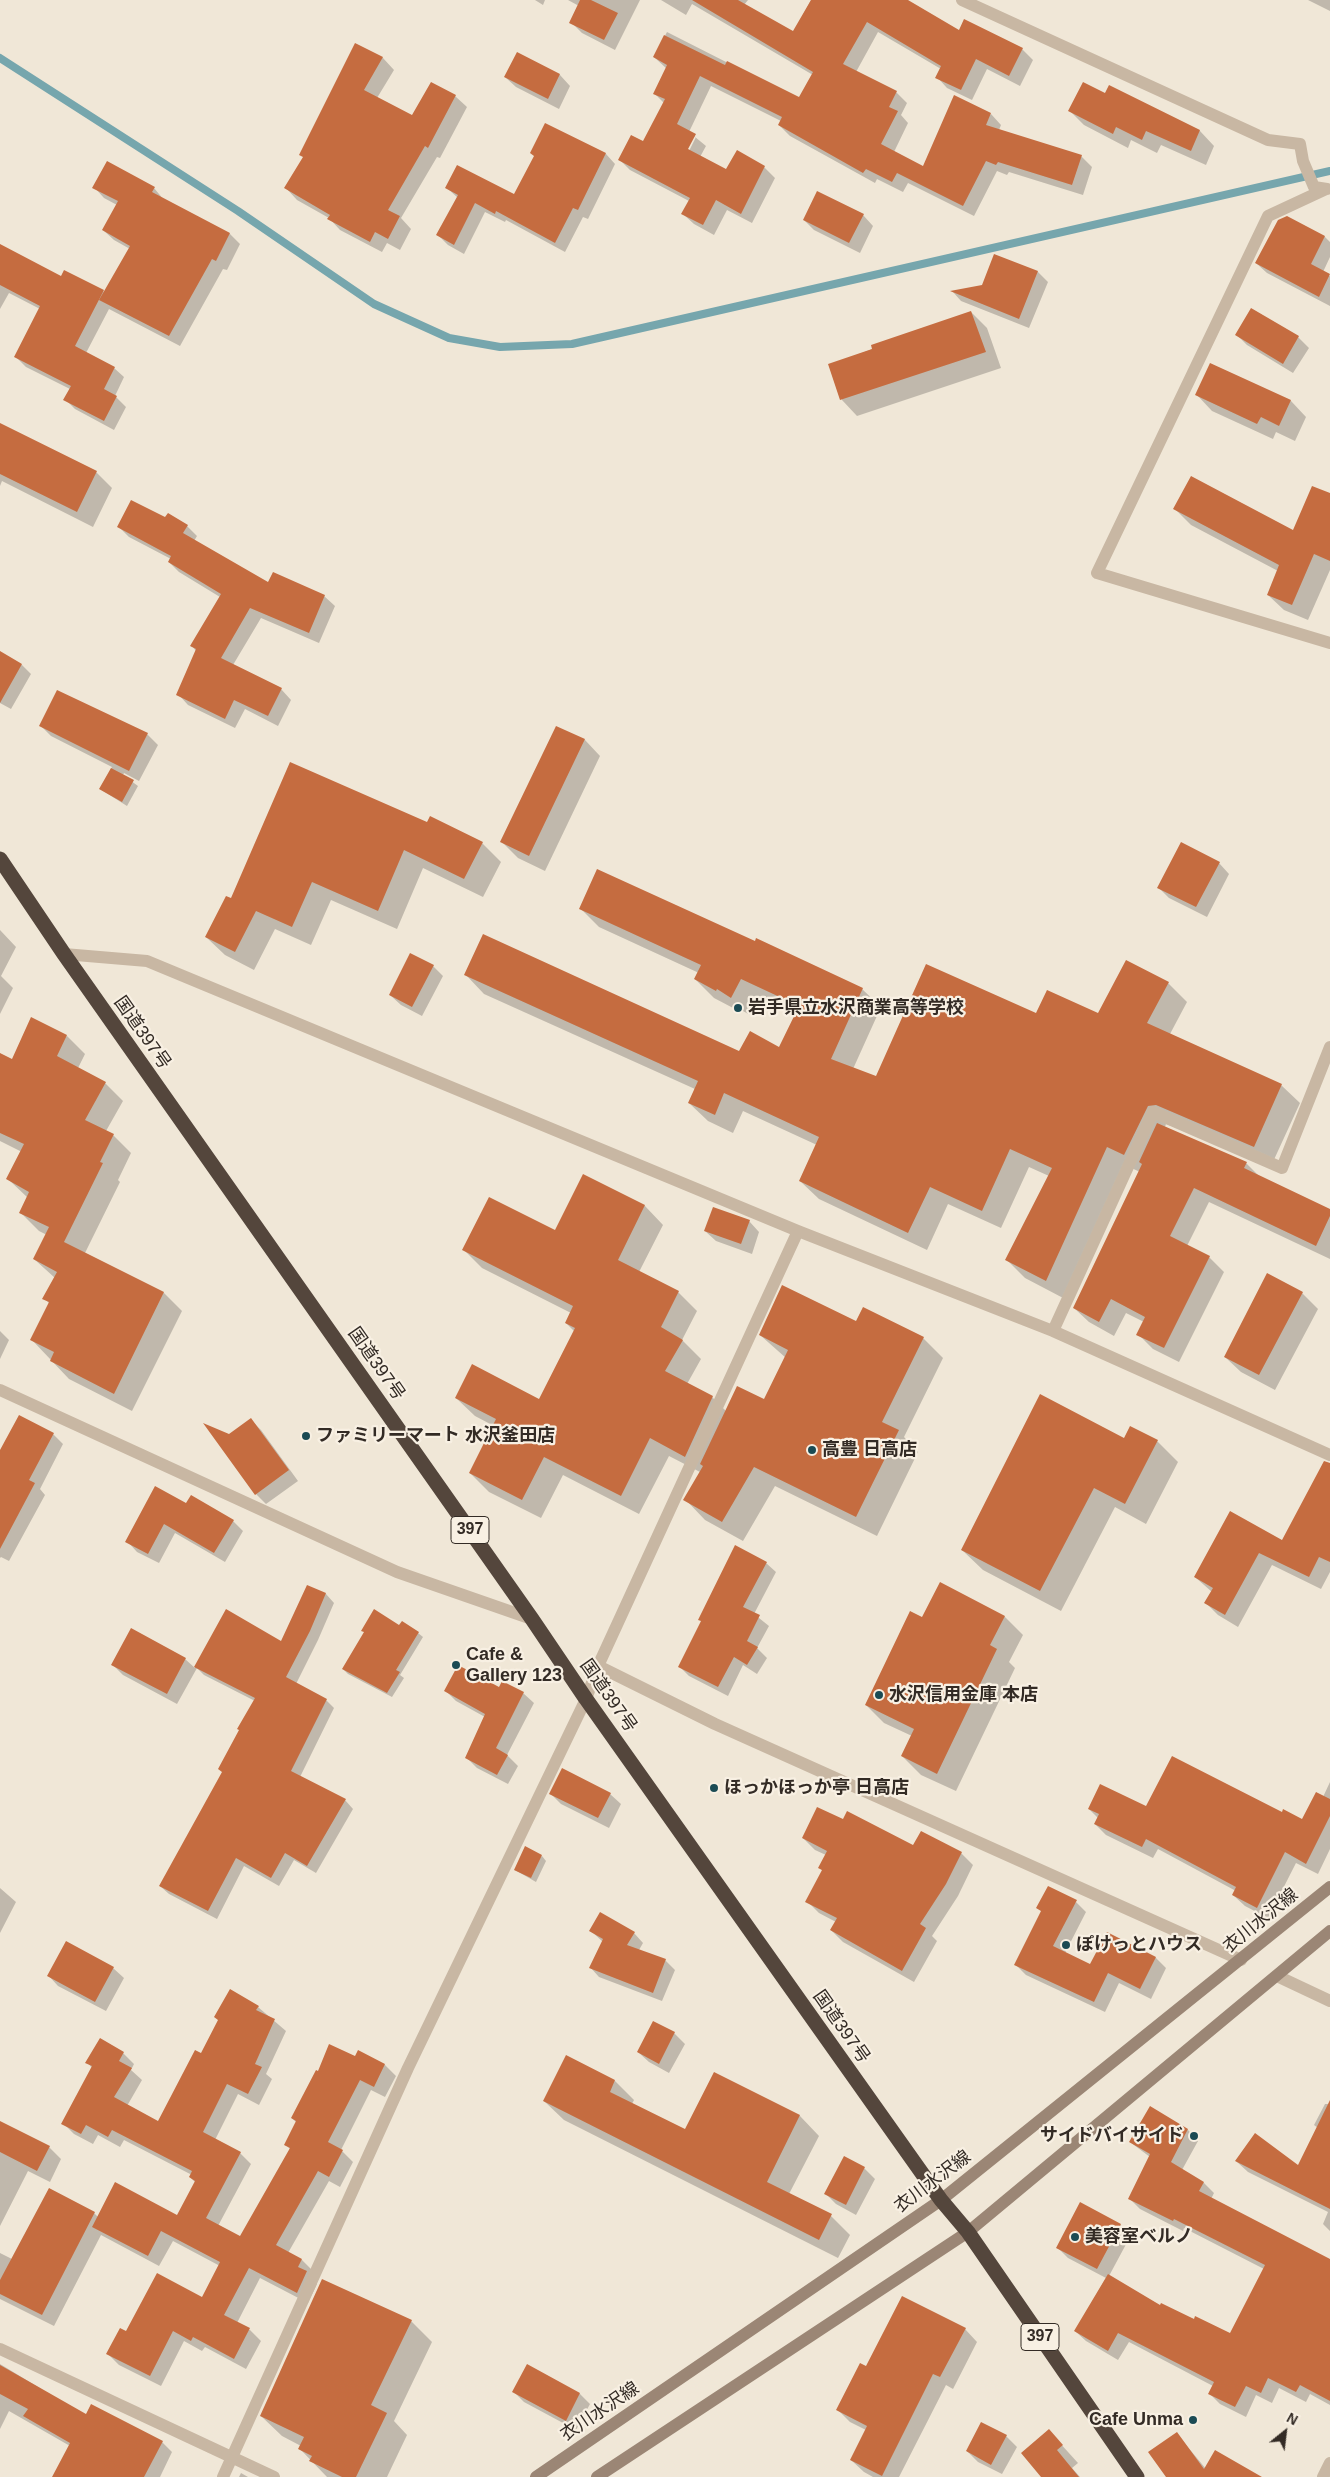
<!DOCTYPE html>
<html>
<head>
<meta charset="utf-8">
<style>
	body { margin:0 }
	#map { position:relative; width:1330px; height:2477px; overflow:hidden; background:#f0e7d7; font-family:Arial,sans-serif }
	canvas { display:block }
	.north { position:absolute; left:1260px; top:2407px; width:50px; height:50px; -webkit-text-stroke:4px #f8f0e3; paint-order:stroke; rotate:29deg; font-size:14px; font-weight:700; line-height:20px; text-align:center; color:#332b25 }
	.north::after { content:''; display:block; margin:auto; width:18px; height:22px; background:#332b25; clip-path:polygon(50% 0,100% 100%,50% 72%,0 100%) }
</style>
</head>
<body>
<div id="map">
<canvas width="1330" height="2477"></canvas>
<div class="north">N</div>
</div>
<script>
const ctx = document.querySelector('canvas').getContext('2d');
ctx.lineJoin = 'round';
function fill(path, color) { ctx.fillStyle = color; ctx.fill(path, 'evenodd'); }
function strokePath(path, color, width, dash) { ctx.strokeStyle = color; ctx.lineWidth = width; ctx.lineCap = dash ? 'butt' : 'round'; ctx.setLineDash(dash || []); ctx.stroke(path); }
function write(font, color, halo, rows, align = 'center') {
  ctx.font = font + ' Arial,"Noto Sans JP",sans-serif'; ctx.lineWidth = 4.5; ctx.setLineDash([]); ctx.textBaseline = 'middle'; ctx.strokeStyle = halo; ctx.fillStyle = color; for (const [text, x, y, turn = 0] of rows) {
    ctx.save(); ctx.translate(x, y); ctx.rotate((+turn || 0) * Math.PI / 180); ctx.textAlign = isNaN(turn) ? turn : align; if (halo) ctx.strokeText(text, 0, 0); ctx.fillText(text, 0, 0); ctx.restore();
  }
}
fill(new Path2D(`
	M535,0H545L543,5Z
	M568,0H640L615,50L582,33L571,22L579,6Z
	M661,0H748L744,5L793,33L811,0H905L959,32L965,21L1022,49L1033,60L1020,86L987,69L972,100L947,88L937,77L941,69L878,32L856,72L896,92L907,103L901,115L908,123L894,152L923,168L991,114L1001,125L999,130L1081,156L1092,167L1083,195L1009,172L1007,175L997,171L974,216L908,183L903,192L877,179L875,183L790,136L779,125L781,121L711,86L689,132L706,146L700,157L726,171L764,167L775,178L752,223L727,210L714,235L694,224L683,214L689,201L630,170L620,160L644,143L664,103L655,94L667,69L654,57L667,32L799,99L813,75L692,4L686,15ZM693,137H696L687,155L684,154Z
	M1308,0H1330V11Z
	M356,44L383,58L394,70L377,98L412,117L455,96L467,107L440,158L437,157L401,218L411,229L400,250L387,243L382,252L340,230L329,218L297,200L286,188L304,158Z
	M517,54L560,75L570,86L559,109L516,87L505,77Z
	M1109,86L1200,131L1214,146L1206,165L1161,145L1157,153L1131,140L1128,148L1084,125L1070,111L1105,94Z
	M546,125L606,154L615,164L588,219L583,217L565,252L506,220L505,222L485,212L464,254L448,245L438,235L458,198L447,188L515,195L535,157Z
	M107,163L154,188L164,200L230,234L240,244L227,270L223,269L180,346L109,309L86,353L114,368L124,377L115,396L126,407L114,430L75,409L65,399L70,389L26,367L16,357L40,309L9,293L0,309V246L62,278L105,292L130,249L114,240L103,230L117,205L104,198L94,187Z
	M863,215L873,226L860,253L814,230L804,220Z
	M1287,217L1325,237L1330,242V257L1323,272L1330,276V306L1267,273L1256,263Z
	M995,256L1038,272L1048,282L1029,328L961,301L953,292L983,286Z
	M1252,309L1298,337L1309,348L1293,373L1247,345L1237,335Z
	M971,312L987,328L1001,368L857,416L842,400L830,365Z
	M1211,364L1291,401L1306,417L1295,441L1276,432L1273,439L1212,411L1197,395Z
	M0,424L96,472L112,488L93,527L2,481L0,486Z
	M1330,495V570L1308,620L1284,610L1268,595L1278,571L1191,525L1175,509L1294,532Z
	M166,519L187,526L197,536L194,541L269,584L324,596L335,606L319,643L261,618L233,665L281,689L291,700L278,726L245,709L235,728L188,705L178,694L196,651L192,646L220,597L179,572L169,562L171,559L129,537L119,527Z
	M0,653L22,665L31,674L11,709L0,703Z
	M58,692L147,734L158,745L139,781L124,773L123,775L138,786L127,806L100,789L112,767L51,736L41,726Z
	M557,727L585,740L600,756L545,871L518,858L502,842Z
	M428,823L482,843L501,862L483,897L423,868L397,929L331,900L311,945L275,929L254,970L225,955L206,937L232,900Z
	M1219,863L1229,874L1207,917L1169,898L1159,888Z
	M580,908L756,943L862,989L881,1007L853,1069L877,1078L1037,1015H1098L1168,983L1187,1002L1170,1034L1281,1085L1300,1103L1272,1164L1166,1124L1165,1127L1246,1163L1261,1178L1330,1210V1259L1209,1202L1187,1246L1209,1257L1224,1272L1179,1362L1153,1349L1138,1334L1144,1322L1126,1313L1114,1336L1089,1322L1074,1308L1140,1172L1125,1165L1065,1299L1025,1278L1007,1260L1049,1176L1029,1167L1001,1228L948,1204L927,1250L819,1199L800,1181L817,1145L743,1111L733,1133L708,1121L689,1103L695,1089L484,994L466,975L740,1052L779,1049L796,1014L760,997L750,1015L736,1007L735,1009L714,998L695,979L699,973L599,927Z
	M0,930L16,947L1,976L13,988L0,1014Z
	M433,966L443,976L422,1016L401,1005L390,995Z
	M67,1036L85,1054L78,1068L105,1083L123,1101L106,1131L113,1135L131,1153L118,1180L120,1182L85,1253L164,1293L182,1311L132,1411L69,1379L32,1340L50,1304L44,1298L55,1278L34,1259L47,1235L39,1231L21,1213L28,1198L8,1179L22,1152L0,1141V1055L12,1061Z
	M583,1176L645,1206L663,1225L639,1272L678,1292L697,1311L682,1340L701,1359L687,1384L712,1397L726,1411L765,1401L786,1358L760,1335L857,1323L923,1338L943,1358L904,1437L918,1452L877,1536L775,1486L743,1541L705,1520L685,1499L700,1472L669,1456L639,1514L563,1475L541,1518L489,1492L470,1473L494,1426L475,1416L456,1398L540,1400L575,1332L566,1323L571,1313L482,1268L464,1250L555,1232Z
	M749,1221L759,1232L752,1254L716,1241L705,1231Z
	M1302,1293L1318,1309L1275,1390L1241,1372L1225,1357Z
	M0,1331L9,1340L0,1359Z
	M251,1420L261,1430L298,1481L266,1504L256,1494L229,1435Z
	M1131,1428L1157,1441L1178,1462L1146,1524L1115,1507L1061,1611L983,1570L962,1550L1125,1439Z
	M53,1434L63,1444L40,1489L45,1495L9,1561L1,1557L0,1558V1467Z
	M1330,1470V1572L1321,1589L1272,1565L1238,1627L1218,1615L1206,1603L1212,1592L1195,1577L1282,1542Z
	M187,1505L233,1521L243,1531L225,1562L175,1533L159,1563L137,1552L127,1541Z
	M766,1563L776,1572L754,1614L769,1626L757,1648L767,1658L757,1674L743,1665L728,1696L689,1676L679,1666Z
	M941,1584L1005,1617L1023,1635L1009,1662L1015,1668L956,1791L921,1775L902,1756L912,1736L884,1723L866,1705L923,1619Z
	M307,1587L326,1594L334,1603L318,1640L296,1684L326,1700L334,1708L300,1777L345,1800L353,1809L316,1873L294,1860L279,1886L244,1866L217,1919L169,1894L160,1886L223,1773L255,1701L204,1675L197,1668L177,1704L123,1675L113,1665L185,1659L195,1668L226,1611L281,1643Z
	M400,1626L418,1633L423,1637L400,1675L404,1678L392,1697L348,1674L343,1669Z
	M499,1689L523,1693L534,1703L507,1755L518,1766L508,1784L477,1768L467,1758L485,1717L456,1701L446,1691Z
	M1330,1782V1849L1318,1874L1296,1863L1268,1918L1245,1906L1233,1895L1236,1891L1158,1849L1153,1858L1106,1835L1095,1824L1098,1818L1089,1809L1147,1808L1282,1814L1303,1821L1323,1797Z
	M551,1794H610L621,1804L609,1828L561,1804Z
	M843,1821L914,1846L961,1853L973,1865L958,1896L932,1936L937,1941L914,1982L843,1942L831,1930L836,1922L819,1913L807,1901L823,1871L820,1868L826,1855L815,1850L803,1838Z
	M542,1856L546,1861L536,1882L515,1870Z
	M0,1888L16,1902L0,1933Z
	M1076,1902L1086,1912L1065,1953L1091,1966L1107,1934L1156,1958L1166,1968L1151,1999L1119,1983L1105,2012L1026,1975L1016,1965Z
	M590,1930L634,1933L643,1943L639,1950L665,1960L675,1970L662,2001L599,1977L590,1967L603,1942Z
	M113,1968L124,1978L106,2011L58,1986L48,1975Z
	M258,2007L286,2031L266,2074L272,2079L259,2105L238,2094L215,2140L240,2153L251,2164L218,2226L240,2238L290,2149L286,2145L297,2123L292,2118L356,2057L359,2052L385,2065L396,2076L385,2097L371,2090L341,2150L353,2162L340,2187L329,2181L288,2253L302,2260L313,2271L310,2276L317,2284L308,2303L260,2278L237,2323L250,2330L261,2341L246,2369L205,2347L202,2351L184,2341L161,2386L119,2365L108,2354L126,2332L202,2299L220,2266L173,2241L159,2266L101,2235L54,2326L0,2299V2253L12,2259L94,2213L98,2217H178L196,2183L190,2177L192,2175L124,2140L120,2147L98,2135L93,2144L74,2134L63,2123L92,2068L87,2062L123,2053L134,2064L131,2070L142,2080L127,2106L158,2122L202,2055Z
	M674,2033L685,2044L669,2073L649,2062L638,2052Z
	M566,2057L615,2081L634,2100L632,2104L686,2131L715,2074L800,2116L819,2136L789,2194L831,2216L850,2235L838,2258L564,2120L544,2101Z
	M1325,2104H1330V2231L1323,2224L1328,2212L1248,2172L1236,2161L1299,2167L1318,2128L1314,2125Z
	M1150,2108L1188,2130L1198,2141L1182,2170L1204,2183L1214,2193L1211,2199L1330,2260V2405L1310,2394L1306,2402L1279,2388L1272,2403L1256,2395L1246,2417L1220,2404L1209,2393L1213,2386L1129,2342L1118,2360L1086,2341L1075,2331L1106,2278L1068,2258L1058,2248L1120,2225L1131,2235L1109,2276L1161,2306L1231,2334L1264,2269L1184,2228L1183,2231L1140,2209L1129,2198L1150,2157L1130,2142Z
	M0,2122L49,2147L61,2159L50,2182L28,2171L0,2226Z
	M864,2168L875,2179L856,2215L836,2204L826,2194Z
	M411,2321L432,2342L394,2421L407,2435L387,2477H327L300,2449L301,2446L282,2436L261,2416Z
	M965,2329L977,2342L953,2389L946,2385L899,2477H873L864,2472L851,2460L866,2430L850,2422L837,2409L866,2367Z
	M0,2364L86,2416L162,2442L172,2452L160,2477H54L70,2446L9,2411L0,2429Z
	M514,2392L580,2394L590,2404L576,2430L524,2402Z
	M1049,2431L1078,2463L1072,2468L1080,2477H1043Z
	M1177,2434L1206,2469L1259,2477H1167Z
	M1006,2436L1017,2447L1002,2474L978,2462L967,2451Z
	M241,2473L248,2477H239Z`), '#0003');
strokePath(new Path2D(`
	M0,58L238,211L374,304L449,338L500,347L572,344L1330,171`), '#76a6ad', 8);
fill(new Path2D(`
	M580,0H591L618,13L604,40L569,23Z
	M692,0H738L793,31L811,0H908L959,30L964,19L1023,48L1009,76L976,59L961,90L935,78L941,66L867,22L843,64L897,91L889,107L898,111L881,144L923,166L954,95L991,113L986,125L1082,155L1072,185L998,162L996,165L986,161L963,206L897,173L892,182L866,169L863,173L778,125L782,117L700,76L677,124L696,134L688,149L726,169L737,150L765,166L741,214L716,200L703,225L681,214L690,198L618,160L631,135L643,141L665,99L653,94L667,65L653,57L664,35L725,65L727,61L799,97L813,72Z
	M355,43L383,57L364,90L412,115L431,82L456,95L428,148L425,146L388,210L400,216L388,239L375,232L370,242L327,219L330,215L284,188L303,157L299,155Z
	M517,52L560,74L548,99L504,77Z
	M1083,82L1105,93L1109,85L1200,130L1191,151L1146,131L1142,140L1116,127L1113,134L1068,111Z
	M545,123L606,153L578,210L573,208L555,243L496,211L495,214L475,203L454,245L436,235L458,195L445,188L457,165L514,194L534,156L530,153Z
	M107,161L155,187L152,192L230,233L216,261L212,259L169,336L99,300L130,246L102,230L118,201L92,188Z
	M817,191L864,214L849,243L803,220Z
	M1287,216L1325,236L1311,264L1330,274L1319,297L1255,263L1278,220Z
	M0,244L61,276L64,270L104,290L75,346L115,367L104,389L117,396L104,421L63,400L71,386L14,357L40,306L0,285Z
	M994,254L1038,271L1019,319L950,291L982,285Z
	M1251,308L1299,336L1283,364L1235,335Z
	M971,311L986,352L840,400L828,364L872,349L871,345Z
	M1210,363L1291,400L1279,426L1261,417L1257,424L1195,395Z
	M0,423L97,471L77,512L0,474Z
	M1191,476L1293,530L1312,486L1330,493V561L1314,554L1292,605L1267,595L1279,565L1173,509Z
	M131,500L165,517L168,513L188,525L183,533L268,582L273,572L325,595L309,633L250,608L221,658L282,688L268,716L234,700L225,719L176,695L196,649L190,646L221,594L168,562L171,556L117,527Z
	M0,651L22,664L0,703Z
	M57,690L148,733L129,771L39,726Z
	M556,726L585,739L529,856L500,842Z
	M290,762L427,822L430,816L483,842L464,879L404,850L378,911L312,882L292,927L256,911L235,952L205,937L226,896L231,898Z
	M111,768L134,780L122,802L99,789Z
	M1181,842L1220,862L1196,907L1157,888Z
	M597,869L755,941L756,938L863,988L831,1059L876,1076L926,964L1036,1013L1047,990L1098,1013L1126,960L1169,982L1147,1023L1282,1084L1254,1147L1156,1105L1148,1106L1124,1155L1107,1147L1046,1281L1005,1260L1052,1168L1010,1149L982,1211L930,1187L908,1233L799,1181L819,1137L724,1093L715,1115L688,1103L698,1081L464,975L483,934L739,1051L750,1031L779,1047L799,1006L741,979L731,998L717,989L716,991L694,979L701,965L579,909Z
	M410,953L434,965L412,1007L389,995Z
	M31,1017L67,1035L57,1056L106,1082L85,1120L114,1134L100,1162L103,1163L64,1242L164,1292L114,1394L50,1361L54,1352L30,1340L49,1302L42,1299L57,1272L33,1259L49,1227L19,1213L29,1192L6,1179L24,1144L0,1133V1053L12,1059Z
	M1157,1123L1247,1162L1244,1168L1330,1209V1216L1316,1246L1194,1188L1170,1236L1210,1256L1164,1348L1136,1335L1145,1317L1111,1299L1099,1322L1073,1308L1142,1164L1139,1162Z
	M583,1174L645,1205L618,1260L679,1291L661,1327L683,1340L665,1371L713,1396L685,1457L650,1438L621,1496L544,1457L522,1500L469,1473L496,1419L455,1398L472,1364L539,1399L575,1328L565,1323L573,1306L462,1250L489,1197L555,1230Z
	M713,1207L750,1220L741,1244L704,1231Z
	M1267,1273L1303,1292L1259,1375L1224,1357Z
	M782,1285L856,1321L863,1307L924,1337L882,1422L899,1430L856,1517L754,1467L722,1522L683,1500L703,1466L700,1464L737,1386L764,1399L788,1350L759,1335Z
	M1040,1394L1124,1438L1130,1426L1158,1440L1125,1504L1094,1488L1040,1591L961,1550Z
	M19,1415L54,1433L29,1480L35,1483L0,1549V1450Z
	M251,1418L289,1470L255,1495L203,1423L229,1434Z
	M1324,1461L1330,1463V1562L1319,1557L1309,1577L1259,1553L1225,1615L1204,1603L1213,1588L1194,1577L1230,1511L1282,1540Z
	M155,1486L186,1503L191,1495L234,1520L214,1553L164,1524L148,1554L125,1542Z
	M735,1545L767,1562L743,1607L760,1615L747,1641L758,1647L747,1665L734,1657L718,1687L678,1667L701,1621L698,1620Z
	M940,1582L1005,1616L990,1645L997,1649L937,1774L901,1756L914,1729L865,1705L910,1611L922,1617Z
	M307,1585L326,1593L310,1631L286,1677L327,1699L291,1771L346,1799L307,1866L285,1853L271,1878L236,1858L208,1911L159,1886L222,1772L218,1769L239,1730L237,1729L255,1698L194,1667L226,1609L281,1641Z
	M374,1609L399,1625L402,1621L419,1632L396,1670L400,1672L387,1693L342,1669L364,1632L361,1631Z
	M131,1628L186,1658L167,1694L111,1665Z
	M458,1665L499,1687L502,1681L524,1692L496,1748L508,1755L497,1775L465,1758L485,1714L444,1691Z
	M1172,1756L1282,1812L1283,1809L1302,1819L1316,1792L1330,1799V1816L1306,1864L1285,1852L1257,1908L1232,1895L1236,1887L1146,1839L1142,1847L1094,1824L1099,1814L1088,1809L1100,1784L1146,1806Z
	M562,1768L611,1793L598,1818L549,1794Z
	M817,1807L843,1819L847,1811L913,1845L921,1831L962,1852L946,1884L920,1924L926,1928L902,1971L830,1930L837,1918L805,1902L822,1870L818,1868L827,1851L802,1838Z
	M525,1846L542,1855L531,1878L514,1870Z
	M1048,1886L1077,1900L1053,1946L1090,1964L1107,1932L1156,1957L1140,1989L1108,1973L1094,2002L1014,1965L1041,1911L1036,1908Z
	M600,1912L635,1932L627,1945L666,1959L653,1993L589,1968L603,1939L589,1931Z
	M66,1941L114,1967L95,2002L47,1976Z
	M230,1989L259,2006L256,2010L275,2019L255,2064L262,2067L248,2094L227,2084L203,2132L241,2152L206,2218L240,2236L290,2148L284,2145L296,2121L291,2118L316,2070L318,2071L329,2044L355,2056L358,2050L385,2064L374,2087L360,2080L328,2142L343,2150L329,2177L318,2171L276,2245L302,2259L298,2267L307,2271L297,2293L249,2268L224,2315L250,2328L234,2359L193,2337L191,2341L173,2331L150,2376L106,2354L120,2328L126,2331L157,2273L202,2297L220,2262L161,2231L148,2256L92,2227L115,2182L177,2215L195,2181L189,2177L192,2171L112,2130L108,2137L86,2125L81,2134L61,2124L92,2066L85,2063L100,2038L124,2052L119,2061L132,2068L114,2097L158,2121L195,2050L201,2053L218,2020L214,2017Z
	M653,2021L675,2032L659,2064L637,2052Z
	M566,2055L615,2080L610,2092L685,2129L714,2072L800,2115L767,2182L832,2214L819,2240L543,2101Z
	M1330,2100V2209L1235,2161L1255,2133L1298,2165Z
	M1150,2106L1188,2129L1171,2162L1204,2182L1199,2191L1330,2259V2401L1300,2385L1296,2392L1268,2378L1261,2393L1246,2386L1235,2407L1208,2394L1214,2382L1118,2333L1108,2351L1074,2331L1108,2274L1160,2305L1161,2303L1194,2319L1195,2316L1230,2333L1265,2265L1174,2219L1173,2221L1128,2199L1150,2154L1129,2142Z
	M0,2121L50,2146L37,2171L0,2152Z
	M844,2156L865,2167L846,2205L824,2194Z
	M49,2188L95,2212L42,2315L0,2294V2280Z
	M1080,2202L1121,2224L1097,2269L1056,2248Z
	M322,2279L412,2320L371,2405L387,2413L356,2477H342L309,2461L312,2456L298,2449L304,2437L260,2416Z
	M902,2296L966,2328L940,2377L933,2374L882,2476L850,2460L867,2426L836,2410L860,2363L866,2366Z
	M527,2364L580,2393L566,2421L512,2392Z
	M0,2365L86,2414L91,2404L163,2441L144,2477H52L70,2443L23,2416L28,2409L0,2394Z
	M981,2422L1007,2435L991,2465L966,2451Z
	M1049,2429L1063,2445L1057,2450L1079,2477H1041L1021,2453Z
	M1177,2432L1204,2469L1215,2450L1262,2477H1166L1148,2452Z`), '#c56c40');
strokePath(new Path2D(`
	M962,0L1268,140L1300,144L1303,161L1314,187L1327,189
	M1326,189L1268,216L1097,573L1330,643
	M64,954L147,961L798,1231L1053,1331L1330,1455
	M1053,1331L1153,1112L1282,1168L1330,1047
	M0,1390L397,1572L532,1619
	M598,1666L715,1724L1241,1960
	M1277,1976L1330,2001
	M0,2349L274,2477
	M223,2477L408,2068L586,1699L598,1666L798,1231
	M1323,2477L1330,2463`), '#c8b7a3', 12);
strokePath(new Path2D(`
	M536,2477L941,2200L1330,1887
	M597,2477L968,2232L1330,1931`), '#9b8675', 12);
strokePath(new Path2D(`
	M0,859L64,954L532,1619L586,1699L941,2200L968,2232L1137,2477`), '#54463c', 15);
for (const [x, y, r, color] of [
	[738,1008,5,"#1b4b54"],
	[306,1436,5,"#1b4b54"],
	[812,1450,5,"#1b4b54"],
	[456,1665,5,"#1b4b54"],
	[879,1695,5,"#1b4b54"],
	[714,1788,5,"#1b4b54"],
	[1066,1945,5,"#1b4b54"],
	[1194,2136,5,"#1b4b54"],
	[1075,2237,5,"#1b4b54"],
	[1193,2420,5,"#1b4b54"]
]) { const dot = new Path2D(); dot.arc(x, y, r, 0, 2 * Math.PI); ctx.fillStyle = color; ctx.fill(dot); strokePath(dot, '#f8f0e3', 2); }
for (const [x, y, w] of [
	[470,1530,38],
	[1040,2337,38]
]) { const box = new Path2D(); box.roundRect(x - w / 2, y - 13.5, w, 27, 4); ctx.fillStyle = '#f8f0e3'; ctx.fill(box); strokePath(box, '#332b25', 1); }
write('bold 16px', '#332b25', null, [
	["397",470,1530],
	["397",1040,2337]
]);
write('bold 18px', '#332b25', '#f8f0e3', [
	["岩手県立水沢商業高等学校",748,1008],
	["ファミリーマート 水沢釜田店",316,1436],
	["高豊 日高店",822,1450],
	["Cafe &",466,1655],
	["Gallery 123",466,1676],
	["水沢信用金庫 本店",889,1695],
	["ほっかほっか亭 日高店",724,1788],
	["ぽけっとハウス",1076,1945],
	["サイドバイサイド",1184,2136,"right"],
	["美容室ベルノ",1085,2237],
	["Cafe Unma",1183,2420,"right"]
], 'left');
write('18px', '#332b25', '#f8f0e3', [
	["国道397号",142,1033,55],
	["国道397号",376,1364,55],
	["国道397号",608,1696,55],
	["衣川水沢線",1261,1921,-39],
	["国道397号",841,2027,55],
	["衣川水沢線",933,2182,-37],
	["衣川水沢線",600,2412,-34]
]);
</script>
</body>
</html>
